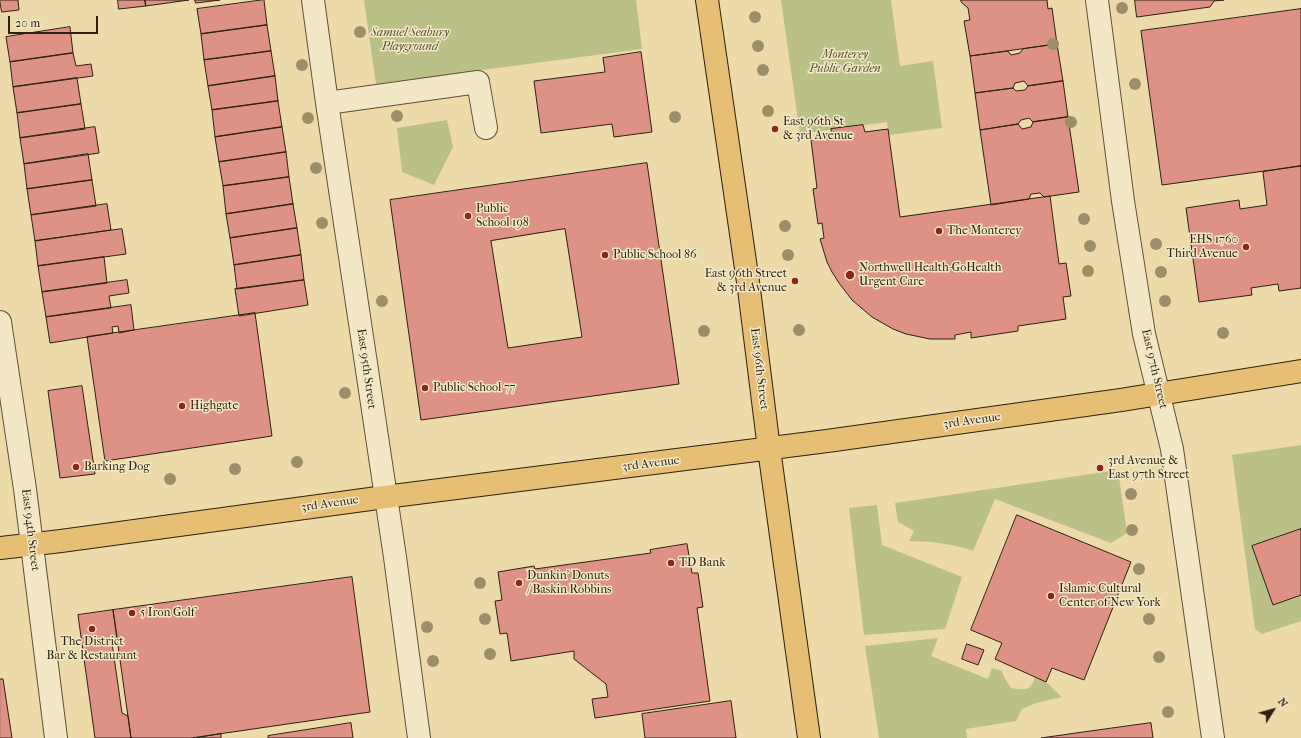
<!DOCTYPE html>
<html>
<head>
<meta charset="utf-8">
<style>
	body { margin:0 }
	#map { position:relative; width:1301px; height:738px; overflow:hidden; background:#ecdba8; font-family:"IM FELL French Canon",serif }
	canvas { display:block }
	.north { position:absolute; left:1253px; top:690px; width:40px; height:40px; -webkit-text-stroke:3px #f3e8c6; paint-order:stroke; rotate:53deg; font-size:11px; font-weight:700; line-height:16px; text-align:center; color:#2f2013 }
	.north::after { content:''; display:block; margin:auto; width:14px; height:18px; background:#2f2013; clip-path:polygon(50% 0,100% 100%,50% 72%,0 100%) }
	.scale { position:absolute; left:8px; top:16px; width:90px; height:18px; box-sizing:border-box; border:2px solid #2f2013; border-top:0; padding-left:5px; font-size:12px; line-height:14px; white-space:nowrap; color:#2f2013; -webkit-text-stroke:3px #f3e8c6; paint-order:stroke }
</style>
</head>
<body>
<div id="map">
<canvas width="1301" height="738"></canvas>
<div class="north">N</div>
<div class="scale">20 m</div>
</div>
<script>
const ctx = document.querySelector('canvas').getContext('2d');
ctx.lineJoin = 'round';
function fill(path, color) { ctx.fillStyle = color; ctx.fill(path, 'evenodd'); }
function strokePath(path, color, width, dash) { ctx.strokeStyle = color; ctx.lineWidth = width; ctx.lineCap = dash ? 'butt' : 'round'; ctx.setLineDash(dash || []); ctx.stroke(path); }
function write(font, color, halo, rows, align = 'center') {
  ctx.font = font + ' "IM FELL French Canon",serif'; ctx.lineWidth = 3; ctx.setLineDash([]); ctx.textBaseline = 'middle'; ctx.strokeStyle = halo; ctx.fillStyle = color; for (const [text, x, y, turn = 0] of rows) {
    ctx.save(); ctx.translate(x, y); ctx.rotate((+turn || 0) * Math.PI / 180); ctx.textAlign = isNaN(turn) ? turn : align; if (halo) ctx.strokeText(text, 0, 0); ctx.fillText(text, 0, 0); ctx.restore();
  }
}
fill(new Path2D(`
	M364,0H636L642,49L376,84Z
	M781,0H891L900,66L933,61L942,128L889,135L887,122L800,134Z
	M447,120L453,147L434,185L402,172L397,128Z
	M1301,445V529L1253,546L1273,605L1301,595V621L1262,634L1255,629L1232,455Z
	M1118,470L1127,533L1111,543L995,499L973,551C954,544 929,541 909,541L914,531L898,522L895,503Z
	M877,505L882,545L962,577L945,629L864,635L849,508Z
	M938,638L931,656L988,679L992,668L1002,671L1004,677L1011,688C1024,690 1031,692 1035,677L1046,682L1062,697L1036,703L1022,709L1016,721L966,729L967,738H879L865,646Z`), '#bac086');
const building = new Path2D(`
	M0,0H18L19,10L2,12Z
	M118,0H145L146,6L119,9Z
	M145,0H189L146,6Z
	M195,0H220L196,3Z
	M264,0L267,25L201,34L197,9Z
	M961,0H1047L1048,9L1052,8L1057,44L970,56L964,21L970,20L968,8L962,3Z
	M1135,0H1224L1214,1L1210,7L1137,17Z
	M1301,9V166L1162,185L1141,31Z
	M267,25L271,51L204,60L201,34Z
	M70,27L73,53L10,62L6,37Z
	M1057,44L1063,81L1028,86L1024,81L1015,83L1013,88L975,93L970,56L1008,51L1011,55L1020,53L1023,49Z
	M271,51L275,76L208,86L204,60Z
	M641,52L652,132L614,137L612,124L541,133L534,81L605,72L603,58Z
	M73,53L76,66L91,64L93,76L13,87L10,62Z
	M275,76L278,101L212,110L208,86Z
	M77,78L81,104L17,113L13,87Z
	M1063,81L1068,117L1033,122L1029,118L1021,120L1018,124L980,130L975,93L1013,88L1016,91L1025,90L1028,86Z
	M278,101L282,127L215,137L212,110Z
	M81,104L85,129L20,138L17,113Z
	M1068,117L1079,192L1044,197L1040,193L1031,194L1029,199L991,205L980,130L1018,124L1022,129L1031,127L1033,122Z
	M863,125L865,132L888,129L900,217L1050,196L1059,264L1066,263L1071,296L1063,297L1066,319L1018,326V331L971,338V332L955,335V339H930L906,334L893,329L872,317L852,300L839,283L832,272L827,262L820,239L824,238L822,223L818,224L813,189L817,188L811,140L832,137L831,129Z
	M95,127L99,153L24,164L20,138Z
	M282,127L286,152L219,162L215,137Z
	M286,152L289,177L223,186L219,162Z
	M88,154L92,180L27,189L24,164Z
	M647,163L679,384L421,420L390,200ZM565,229L582,337L508,348L491,241Z
	M1301,166V288L1279,291L1278,284L1251,288L1252,295L1199,302L1186,208L1239,200L1240,209L1267,205L1263,172Z
	M289,177L293,204L226,214L223,186Z
	M92,180L96,206L31,215L27,189Z
	M107,204L111,230L35,241L31,215Z
	M293,204L297,228L230,238L226,214Z
	M297,228L301,255L234,265L230,238Z
	M122,229L126,254L38,266L35,241Z
	M301,255L304,280L237,289L234,265Z
	M104,257L107,283L42,292L38,266Z
	M127,280L129,293L109,296L111,308L46,317L42,292Z
	M304,280L308,305L239,316L235,289Z
	M131,305L134,330L119,333L118,326L112,327L113,333L50,343L46,317Z
	M255,313L272,436L105,461L87,337Z
	M82,386L95,474L60,478L48,391Z
	M1017,515L1131,562L1084,680L1052,668L1046,682L1035,677L995,659L1002,643L971,630Z
	M1301,529V595L1273,605L1252,546Z
	M687,544L692,573H698L703,607L697,608L710,701L595,718L592,699L608,697L606,684L574,659V651L511,661L507,633L500,634L495,601L502,600L498,572L534,566L535,569L651,553L650,550Z
	M352,577L370,712L191,738H131L113,610Z
	M113,610L117,637L112,643L122,713L128,716L131,738H95L78,615Z
	M967,644L984,650L978,665L962,659Z
	M0,679H3L12,738H0Z
	M731,701L736,738H645L642,714Z
	M351,723L353,738H268V736Z
	M1151,723L1153,738H1041L1076,733Z
	M221,734V738H193H194Z`);
fill(building, '#dd9285');
strokePath(building, '#2f2013', 1);
const minor = new Path2D(`
	M313,0L327,103L395,557L419,738
	M1097,0L1123,201L1144,334L1172,449L1213,738
	M327,103L478,82L486,128
	M0,322L25,489L56,738`);
const major = new Path2D(`
	M707,0L749,289L769,449L809,738
	M0,548L61,541L385,497L827,441L1121,400L1301,371`);
strokePath(minor, '#5e4f38', 24);
strokePath(major, '#2f2013', 24);
strokePath(minor, '#f3e8c6', 22);
strokePath(major, '#e6be74', 22);
ctx.fillStyle = '#9b8f69';
for (const [x, y] of [
	[1122,8],
	[755,17],
	[360,32],
	[1053,44],
	[758,46],
	[302,65],
	[763,70],
	[1135,84],
	[768,111],
	[397,116],
	[675,117],
	[308,118],
	[1071,122],
	[316,168],
	[1084,219],
	[322,223],
	[785,226],
	[1156,244],
	[1090,246],
	[788,255],
	[1088,271],
	[1161,272],
	[382,301],
	[1165,301],
	[799,330],
	[704,331],
	[1223,333],
	[345,393],
	[297,462],
	[235,469],
	[170,479],
	[1131,494],
	[1132,530],
	[1139,569],
	[480,583],
	[485,619],
	[1149,619],
	[427,627],
	[490,654],
	[1159,657],
	[433,661],
	[1168,712]
]) { ctx.beginPath(); ctx.arc(x, y, 6, 0, 2 * Math.PI); ctx.fill(); }
for (const [x, y, r, color] of [
	[775,129,4,"#8f2418"],
	[468,216,4,"#8f2418"],
	[939,231,4,"#8f2418"],
	[1246,247,4,"#8f2418"],
	[605,255,4,"#8f2418"],
	[850,275,5,"#8f2418"],
	[795,281,4,"#8f2418"],
	[425,388,4,"#8f2418"],
	[182,406,4,"#8f2418"],
	[76,467,4,"#8f2418"],
	[1100,468,4,"#8f2418"],
	[671,563,4,"#8f2418"],
	[519,583,4,"#8f2418"],
	[1051,596,4,"#8f2418"],
	[132,613,4,"#8f2418"],
	[92,629,4,"#8f2418"]
]) { const dot = new Path2D(); dot.arc(x, y, r, 0, 2 * Math.PI); ctx.fillStyle = color; ctx.fill(dot); strokePath(dot, '#f3e8c6', 1.5); }
write('italic 12px', '#595036', '#f3e8c6', [
	["Samuel Seabury",410,33],
	["Playground",410,47],
	["Monterey",845,55],
	["Public Garden",845,69]
]);
write('12px', '#2f2013', '#f3e8c6', [
	["East 96th St",783,122],
	["& 3rd Avenue",783,136],
	["Public",476,209],
	["School 198",476,223],
	["The Monterey",947,231],
	["EHS 1760",1238,240,"right"],
	["Third Avenue",1238,254,"right"],
	["Public School 86",613,255],
	["Northwell Health-GoHealth",859,268],
	["Urgent Care",859,282],
	["East 96th Street",787,274,"right"],
	["& 3rd Avenue",787,288,"right"],
	["Public School 77",433,388],
	["Highgate",190,406],
	["3rd Avenue &",1108,461],
	["East 97th Street",1108,475],
	["Barking Dog",84,467],
	["TD Bank",679,563],
	["Dunkin' Donuts",527,576],
	["/ Baskin Robbins",527,590],
	["Islamic Cultural",1059,589],
	["Center of New York",1059,603],
	["5 Iron Golf",140,613],
	["The District",92,642,"center"],
	["Bar & Restaurant",92,656,"center"]
], 'left');
write('12px', '#2f2013', '#f3e8c6', [
	["East 95th Street",366,369,82],
	["East 96th Street",759,369,83],
	["East 97th Street",1154,369,77],
	["3rd Avenue",972,421,-8],
	["3rd Avenue",651,464,-7],
	["3rd Avenue",330,504,-8],
	["East 94th Street",30,530,83]
]);
</script>
</body>
</html>
